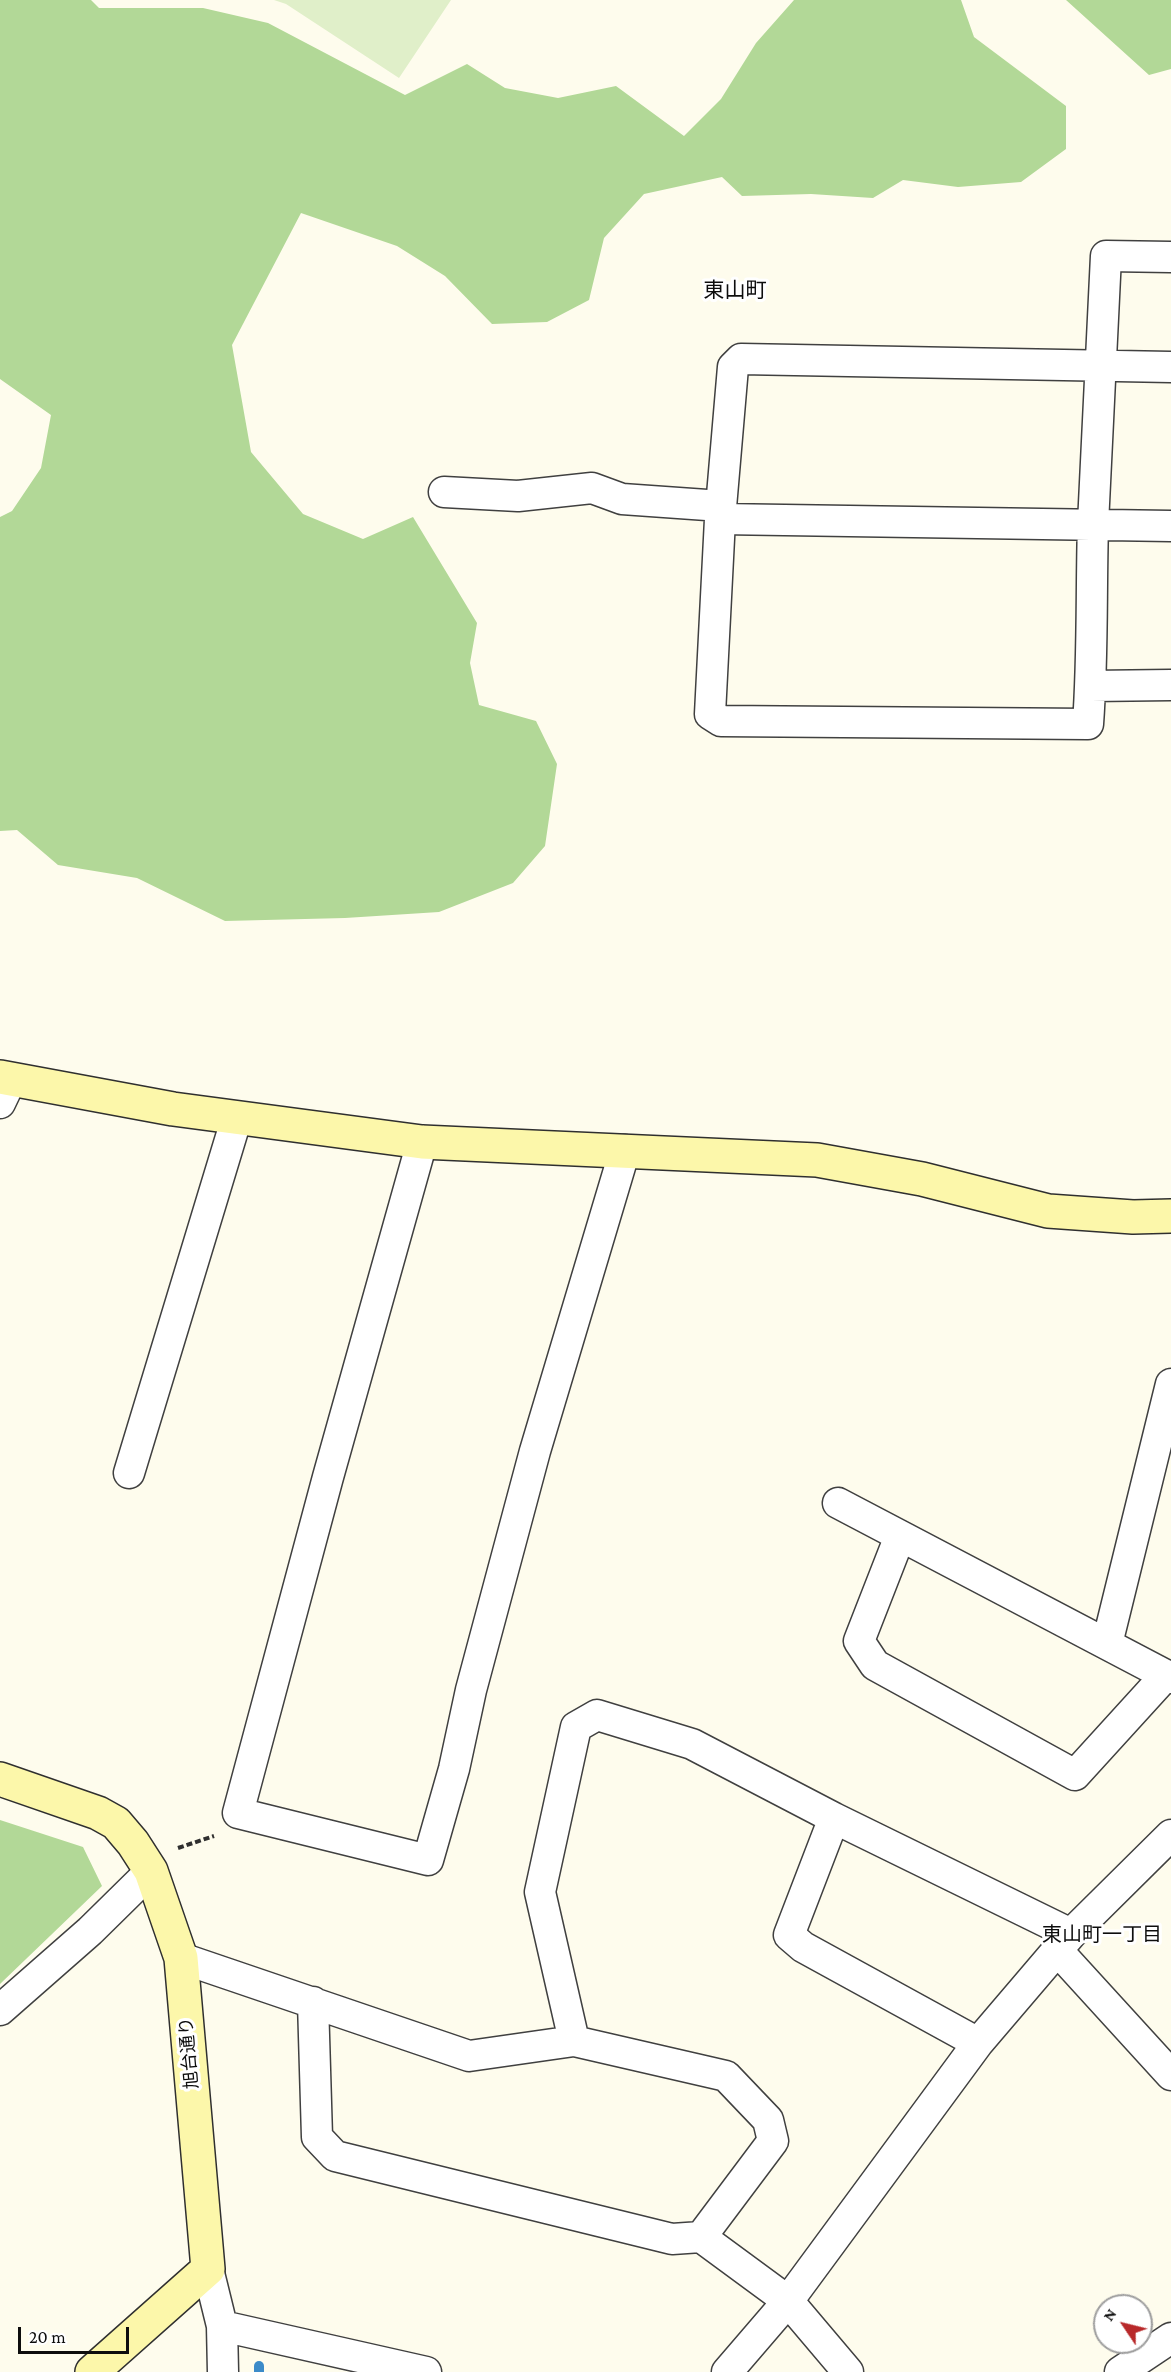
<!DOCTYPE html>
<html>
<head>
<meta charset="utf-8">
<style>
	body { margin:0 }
	#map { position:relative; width:1171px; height:2372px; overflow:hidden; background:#fefced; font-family:"Crimson Pro",serif }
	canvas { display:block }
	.north { position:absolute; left:1093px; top:2294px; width:60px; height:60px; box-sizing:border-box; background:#fff; border:2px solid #9e9e9e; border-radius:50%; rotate:305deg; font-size:16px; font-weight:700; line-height:24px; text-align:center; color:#0d0d0d }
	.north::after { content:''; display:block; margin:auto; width:21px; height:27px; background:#b8292a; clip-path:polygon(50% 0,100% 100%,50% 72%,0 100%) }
	.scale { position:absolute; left:18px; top:2327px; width:111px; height:27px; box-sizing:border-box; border:3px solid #0d0d0d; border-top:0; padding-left:8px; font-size:18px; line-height:21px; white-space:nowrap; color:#0d0d0d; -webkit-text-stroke:4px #fff; paint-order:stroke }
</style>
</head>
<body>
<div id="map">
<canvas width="1171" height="2372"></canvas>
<div class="north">N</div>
<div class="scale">20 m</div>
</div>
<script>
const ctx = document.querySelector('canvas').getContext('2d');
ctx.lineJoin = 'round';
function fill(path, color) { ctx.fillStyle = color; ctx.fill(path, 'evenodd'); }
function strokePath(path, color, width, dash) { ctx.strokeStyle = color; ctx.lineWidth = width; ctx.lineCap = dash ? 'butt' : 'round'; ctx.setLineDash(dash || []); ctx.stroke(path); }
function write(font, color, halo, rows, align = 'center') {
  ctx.font = font + ' "Crimson Pro","Noto Sans JP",serif'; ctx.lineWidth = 6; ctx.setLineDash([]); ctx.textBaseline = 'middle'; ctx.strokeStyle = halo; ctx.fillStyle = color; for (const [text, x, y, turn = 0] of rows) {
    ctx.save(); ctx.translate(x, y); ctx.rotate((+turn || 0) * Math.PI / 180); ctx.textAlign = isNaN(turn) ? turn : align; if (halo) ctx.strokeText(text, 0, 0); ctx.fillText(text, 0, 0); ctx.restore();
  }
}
fill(new Path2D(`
	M0,0H91L99,8H203L268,23L405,95L467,64L505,88L558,98L616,86L684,136L721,99L756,43L794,0H961L974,37L1066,106V149L1021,182L958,187L903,180L873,198L811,194L742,196L722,177L644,194L604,238L589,300L547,322L492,324L445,276L397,246L301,213L232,345L251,452L303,514L363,539L413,517L477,623L470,663L479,705L536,721L557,764L545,846L513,883L439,912L345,918L225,921L137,878L58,865L17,830L0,831V517L12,511L41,468L51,415L0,379Z
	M1066,0H1171V69L1149,75Z
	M0,1820L83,1847L102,1886L0,1984Z`), '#b2d897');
fill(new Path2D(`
	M274,0H451L399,78L286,4Z`), '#e0efc9');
strokePath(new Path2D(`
	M259,2366V2372`), '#3c8bc9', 10);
const street = new Path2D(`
	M1171,257L1106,256C1102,345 1097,435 1093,524C1091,591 1093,657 1088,724L721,721L710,714L720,519L733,367L741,359L1171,367
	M444,492L518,496L592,488L622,499L721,506
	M720,519L1171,526
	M1091,686L1171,685
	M0,1103L11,1080
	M422,1142L328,1477L238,1813L428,1860L454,1769L471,1690L535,1451L625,1150
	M129,1473L237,1117
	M838,1503L1171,1678
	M900,1536L859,1641L875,1665L1075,1775L1166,1675
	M1107,1644L1171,1384
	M834,1818L789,1935L803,1947L978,2043
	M1057,1950L1171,2075
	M181,1958L469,2056L574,2041L726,2076L768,2120L773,2141L701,2237L672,2239L335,2156L317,2137L313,2002
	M0,2010L90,1931L151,1871
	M574,2041L540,1892L576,1727L597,1715L692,1744L834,1818L1071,1934
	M701,2237L788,2301L848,2372
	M208,2269L222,2326L223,2372
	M222,2326L426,2372
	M727,2372L788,2301L978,2043L1071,1934L1171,1835
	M1120,2372L1171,2338`);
const secondary = new Path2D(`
	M0,1077L173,1109L422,1142L817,1160L922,1179L1048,1211L1133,1217L1171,1216
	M0,1779L98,1813L116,1823L133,1843L151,1871L181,1958L208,2269L92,2372`);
strokePath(street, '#404040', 33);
strokePath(secondary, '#2f2f2f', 36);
strokePath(new Path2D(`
	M178,1848L214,1836`), '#2f2f2f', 4, [6, 3]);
strokePath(street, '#fff', 30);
strokePath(secondary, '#fcf7aa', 33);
write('18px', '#0d0d0d', '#fff', [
	["旭台通り",189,2053,-95]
]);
write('20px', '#0d0d0d', '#fff', [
	["東山町一丁目",1102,1935]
]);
write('21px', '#0d0d0d', '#fff', [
	["東山町",735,291]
]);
</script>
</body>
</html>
